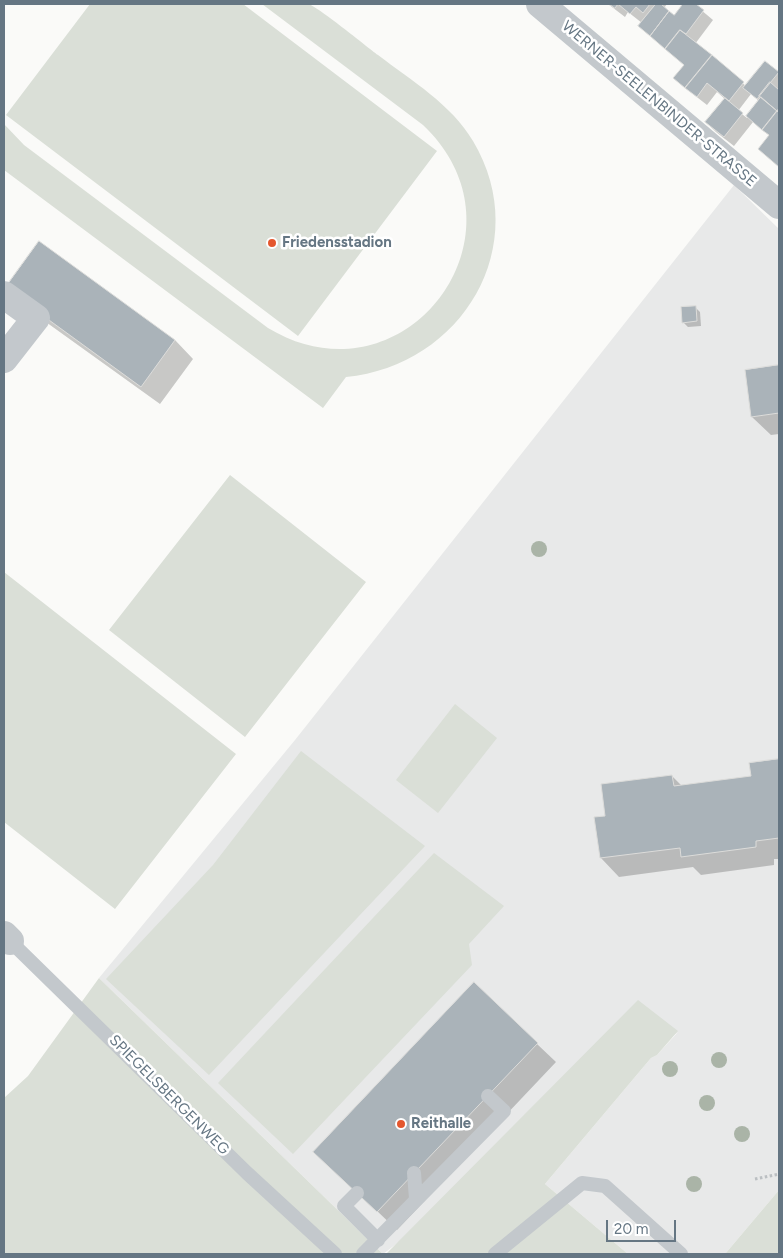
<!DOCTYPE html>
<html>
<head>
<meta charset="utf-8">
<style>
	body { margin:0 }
	#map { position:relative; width:783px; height:1258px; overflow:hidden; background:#fafaf8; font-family:Figtree,sans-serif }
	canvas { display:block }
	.frame { position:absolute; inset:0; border:5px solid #657683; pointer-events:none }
	.scale { position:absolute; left:606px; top:1220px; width:70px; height:22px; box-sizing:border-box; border:2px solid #657683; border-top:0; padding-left:6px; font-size:15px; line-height:18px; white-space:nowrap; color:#657683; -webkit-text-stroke:4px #fff; paint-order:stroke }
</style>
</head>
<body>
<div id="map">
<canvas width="783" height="1258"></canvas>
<div class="frame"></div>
<div class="scale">20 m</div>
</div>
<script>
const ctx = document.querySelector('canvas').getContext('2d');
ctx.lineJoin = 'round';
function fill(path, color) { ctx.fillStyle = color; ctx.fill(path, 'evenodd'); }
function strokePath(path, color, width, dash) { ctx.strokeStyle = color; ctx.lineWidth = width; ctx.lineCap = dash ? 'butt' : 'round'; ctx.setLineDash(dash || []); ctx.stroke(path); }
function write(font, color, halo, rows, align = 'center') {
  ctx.font = font + ' Figtree,sans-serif'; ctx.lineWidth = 5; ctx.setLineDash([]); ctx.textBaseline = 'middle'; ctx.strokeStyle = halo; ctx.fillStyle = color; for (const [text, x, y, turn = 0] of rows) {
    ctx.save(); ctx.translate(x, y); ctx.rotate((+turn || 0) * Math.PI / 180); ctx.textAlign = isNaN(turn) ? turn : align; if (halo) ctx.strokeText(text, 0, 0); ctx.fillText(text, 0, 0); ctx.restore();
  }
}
fill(new Path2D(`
	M734,185L779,229V1190L725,1254H628L545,1184L651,1058L657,1055L678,1032L383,1254L99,978L295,740Z`), '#e8e9e9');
fill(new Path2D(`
	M90,4H243L437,151L298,336L6,115Z
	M262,4C277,4 294,1 308,4C316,5 367,47 378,55C412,81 451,104 473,141C535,245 462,366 346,377L323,408L4,170V124L24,145L268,328C404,410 538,234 423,125Z
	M230,475L366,582L245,737L109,630Z
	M4,572L236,754L115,909L4,822Z
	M455,704L497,738L438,813L396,780Z
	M301,751L425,846L209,1075L106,979L213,865Z
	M434,853L504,906L469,944L472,965L293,1154L218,1083Z
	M99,978L383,1254H4V1098L28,1076Z
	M638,1000L678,1031L657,1055L651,1058L545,1184L628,1254H386Z
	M779,1190V1254H725Z`), '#dadfd7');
fill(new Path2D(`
	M608,4H667L664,8L674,16L685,4H694L713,20L695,44L746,86L778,73L779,167L769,158L770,136L753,122L734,146L716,132L706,122L725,99L717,92L707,105L684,87L685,65L642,23L628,12L625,17ZM751,94L759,101L747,118L738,111Z
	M25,307L175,340L193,359L160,404Z
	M695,307L700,312L701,326L688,327L683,322Z
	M779,366V434L771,435L752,417L746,371Z
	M779,761V859H774V865L701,875L693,867L619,877L601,858L596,818L606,817L672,776L682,786L753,777L751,764Z
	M537,1044L556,1062L397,1230L334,1170Z`), '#0003');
const building = new Path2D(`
	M609,4H650L643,13L636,7L630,14L618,4L615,8Z
	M656,4H661L669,11L650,36L638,26Z
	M683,4H696L704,10L686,34L680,30L665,49L650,36L669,11L674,15Z
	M680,30L712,55L685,88L673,78L684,65L665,49Z
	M712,55L744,82L729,101L707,83L697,97L685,88Z
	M765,61L779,72L757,99L743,88Z
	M770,82L779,90V108L777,111L759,96Z
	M761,97L777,111L762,130L746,116Z
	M725,98L743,113L724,137L705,122Z
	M777,111L779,113V167L758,149L769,135L762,130Z
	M39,241L175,340L141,387L5,288Z
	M696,306L697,321L682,323L681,307Z
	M779,365V413L751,417L745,370Z
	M779,759V838L756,841V847L681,857L680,848L600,858L594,817L605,816L601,784L672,775L674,786L751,776L749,763Z
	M474,982L538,1043L377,1212L313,1152Z`);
fill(building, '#aab3b9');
strokePath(building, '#dcdcda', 1);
strokePath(new Path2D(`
	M755,1179L779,1174`), '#bbbfc2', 3, [2.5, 2.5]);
strokePath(new Path2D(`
	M10,941L247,1173L335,1254
	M414,1173L416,1199
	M357,1193L344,1206L378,1240
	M363,1254L504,1111L488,1096
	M495,1254L582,1183L605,1186L681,1254`), '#c3c8cc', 14);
strokePath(new Path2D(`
	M540,4L779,205
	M4,295L36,318L4,359
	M4,935L10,941`), '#c3c8cc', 28);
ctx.fillStyle = '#aab4a7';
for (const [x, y] of [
	[539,549],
	[719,1060],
	[670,1069],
	[707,1103],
	[742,1134],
	[694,1184]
]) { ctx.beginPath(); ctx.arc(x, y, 8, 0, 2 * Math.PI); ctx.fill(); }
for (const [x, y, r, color] of [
	[272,243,5,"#e4572e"],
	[401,1124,5,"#e4572e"]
]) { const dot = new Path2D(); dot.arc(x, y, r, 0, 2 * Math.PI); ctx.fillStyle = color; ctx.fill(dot); strokePath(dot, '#fff', 2); }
write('15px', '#657683', '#fff', [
	["WERNER-SEELENBINDER-STRASSE",659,104,40],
	["SPIEGELSBERGENWEG",169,1095,45]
]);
write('bold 15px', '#657683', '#fff', [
	["Friedensstadion",282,243],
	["Reithalle",411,1124]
], 'left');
</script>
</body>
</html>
